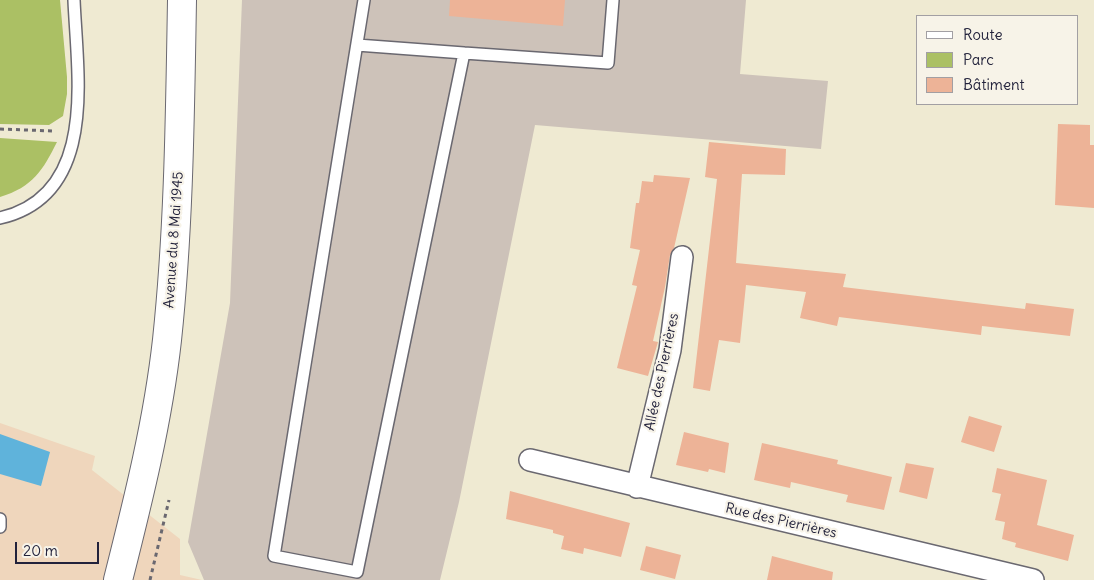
<!DOCTYPE html>
<html>
<head>
<meta charset="utf-8">
<style>
	body { margin:0 }
	#map { position:relative; width:1094px; height:580px; overflow:hidden; background:#efead2; font-family:Delius,sans-serif }
	canvas { display:block }
	.legend { position:absolute; left:916px; top:15px; width:162px; height:90px; box-sizing:border-box; background:#f7f3e8; border:1px solid #a29fa3; margin:0; padding:6px 9px; list-style:none; font-size:15px; color:#22223b }
	.legend li { display:flex; align-items:center; gap:10px; height:25px }
	.legend b { width:25px; border:1px solid #a29fa3 }
	.scale { position:absolute; left:15px; top:542px; width:84px; height:22px; box-sizing:border-box; border:2px solid #22223b; border-top:0; padding-left:6px; font-size:15px; line-height:18px; white-space:nowrap; color:#22223b; -webkit-text-stroke:4px #f7f3e8; paint-order:stroke }
</style>
</head>
<body>
<div id="map">
<canvas width="1094" height="580"></canvas>
<ul class="legend">
<li><b style="height:6px;background:#fff"></b>Route</li>
<li><b style="height:14px;background:#abc064"></b>Parc</li>
<li><b style="height:14px;background:#edb397"></b>Bâtiment</li>
</ul>
<div class="scale">20 m</div>
</div>
<script>
const ctx = document.querySelector('canvas').getContext('2d');
ctx.lineJoin = 'round';
function fill(path, color) { ctx.fillStyle = color; ctx.fill(path, 'evenodd'); }
function strokePath(path, color, width, dash) { ctx.strokeStyle = color; ctx.lineWidth = width; ctx.lineCap = dash ? 'butt' : 'round'; ctx.setLineDash(dash || []); ctx.stroke(path); }
function write(font, color, halo, rows, align = 'center') {
  ctx.font = font + ' Delius,sans-serif'; ctx.lineWidth = 4.5; ctx.setLineDash([]); ctx.textBaseline = 'middle'; ctx.strokeStyle = halo; ctx.fillStyle = color; for (const [text, x, y, turn = 0] of rows) {
    ctx.save(); ctx.translate(x, y); ctx.rotate((+turn || 0) * Math.PI / 180); ctx.textAlign = isNaN(turn) ? turn : align; if (halo) ctx.strokeText(text, 0, 0); ctx.fillText(text, 0, 0); ctx.restore();
  }
}
fill(new Path2D(`
	M0,423L95,456L92,470L180,539V575L202,580H0Z`), '#efd6bc');
fill(new Path2D(`
	M242,0H746L740,74L828,81L821,149L535,125L459,502L440,580H204L188,542L230,303Z`), '#cdc2b9');
fill(new Path2D(`
	M0,0H60L67,77V94L63,116L49,125L0,124Z
	M0,138L57,142C43,170 33,187 0,197Z`), '#abc064');
fill(new Path2D(`
	M0,434L50,452L41,486L0,474Z`), '#5fb3db');
fill(new Path2D(`
	M450,0H565L563,26L449,16Z
	M1058,124L1090,125V145H1094V208L1055,205Z
	M709,142L786,149L785,175L742,174L736,263L846,274L843,287L1025,309L1026,303L1074,309L1070,336L982,326L981,335L839,317L837,326L800,318L806,292L746,285L740,343L719,340L710,391L693,388L717,179L705,177Z
	M654,175L690,178L674,248L670,255L665,287L653,341L658,342L648,376L617,368L637,286L632,285L640,250L630,248L636,203H639L642,181L653,182Z
	M969,416L1002,426L994,452L961,442Z
	M684,432L729,443L725,473L709,469L708,472L676,465Z
	M762,443L838,460L837,464L892,477L884,510L846,502L848,495L791,482L790,488L754,480Z
	M906,463L934,468L927,499L899,492Z
	M997,468L1047,480L1037,525L1074,535L1068,561L1015,547L1016,543L1002,539L1005,522L995,520L1001,494L992,492Z
	M510,491L630,523L621,557L584,548L583,554L561,549L564,536L553,533V530L506,519Z
	M646,546L681,555L675,579L640,570Z
	M772,556L833,572L832,580H767Z`), '#edb397');
const service = new Path2D(`
	M364,0L274,556L357,572L464,53L608,63L613,0
	M357,45L464,53
	M0,218C99,195 77,75 74,0
	M0,519V527`);
const minor = new Path2D(`
	M530,460L1033,580
	M637,487L670,350L682,257`);
const primary = new Path2D(`
	M118,580C138,501 158,421 167,340C179,227 180,113 182,0`);
strokePath(service, '#6a6870', 14);
strokePath(minor, '#6a6870', 24);
strokePath(primary, '#6a6870', 30);
strokePath(new Path2D(`
	M0,129L54,131
	M150,580L169,500`), '#6a6870', 3, [4, 4]);
strokePath(service, '#fff', 11);
strokePath(minor, '#fff', 21);
strokePath(primary, '#fff', 28);
write('14px', '#22223b', '#f7f3e8', [
	["Avenue du 8 Mai 1945",174,240,-86],
	["Allée des Pierrières",662,372,-78],
	["Rue des Pierrières",781,521,13]
]);
</script>
</body>
</html>
